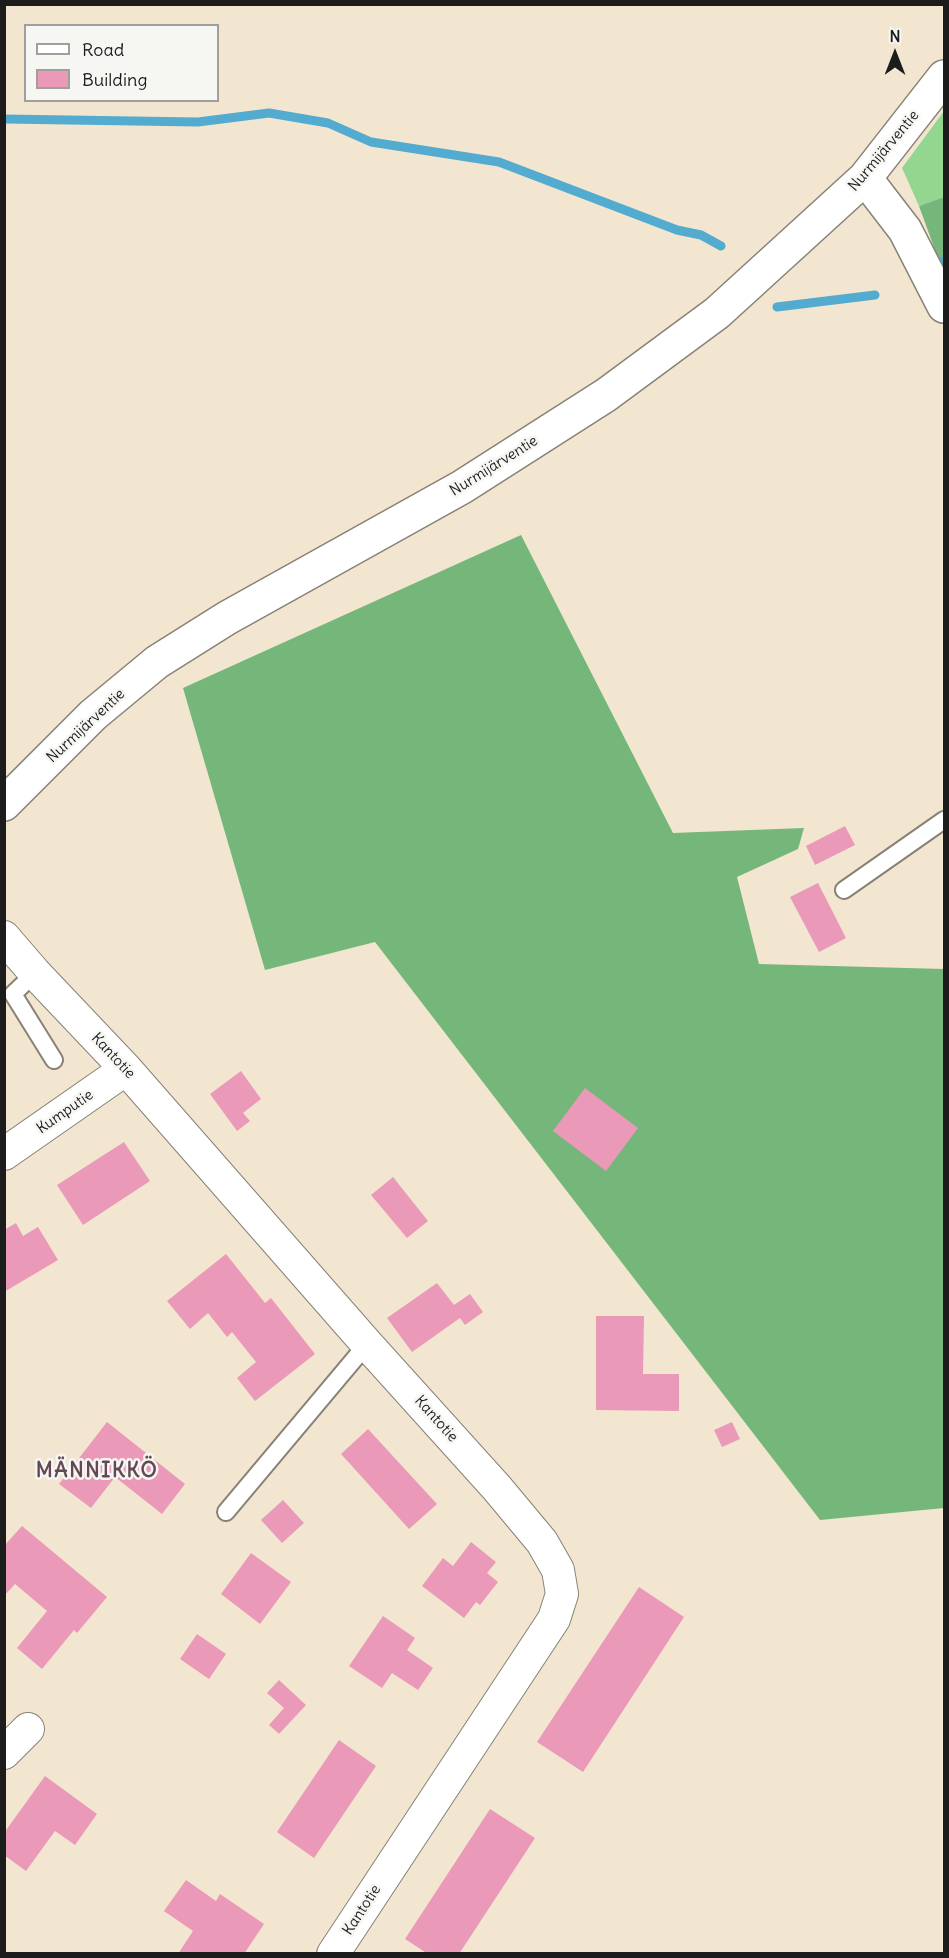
<!DOCTYPE html>
<html>
<head>
<meta charset="utf-8">
<style>
	body { margin:0 }
	#map { position:relative; width:949px; height:1958px; overflow:hidden; background:#f2e6d0; font-family:Delius,sans-serif }
	canvas { display:block }
	.frame { position:absolute; inset:0; border:6px solid #1c1c1c; pointer-events:none }
	.legend { position:absolute; left:24px; top:24px; width:195px; height:78px; box-sizing:border-box; background:#f6f6f2; border:2px solid #9f9f9c; margin:0; padding:8px 10px; list-style:none; font-size:18px; color:#1c1c1c }
	.legend li { display:flex; align-items:center; gap:12px; height:30px }
	.legend b { width:30px; border:2px solid #9f9f9c }
	.north { position:absolute; left:865px; top:24px; width:60px; height:60px; -webkit-text-stroke:4px #f6f6f2; paint-order:stroke; rotate:0deg; font-size:16px; font-weight:700; line-height:24px; text-align:center; color:#1c1c1c }
	.north::after { content:''; display:block; margin:auto; width:21px; height:27px; background:#1c1c1c; clip-path:polygon(50% 0,100% 100%,50% 72%,0 100%) }
</style>
</head>
<body>
<div id="map">
<canvas width="949" height="1958"></canvas>
<div class="frame"></div>
<ul class="legend">
<li><b style="height:8px;background:#fff"></b>Road</li>
<li><b style="height:16px;background:#ea99b9"></b>Building</li>
</ul>
<div class="north">N</div>
</div>
<script>
const ctx = document.querySelector('canvas').getContext('2d');
ctx.lineJoin = 'round';
function fill(path, color) { ctx.fillStyle = color; ctx.fill(path, 'evenodd'); }
function strokePath(path, color, width, dash) { ctx.strokeStyle = color; ctx.lineWidth = width; ctx.lineCap = dash ? 'butt' : 'round'; ctx.setLineDash(dash || []); ctx.stroke(path); }
function write(font, color, halo, rows, align = 'center') {
  ctx.font = font + ' Delius,sans-serif'; ctx.lineWidth = 5; ctx.setLineDash([]); ctx.textBaseline = 'middle'; ctx.strokeStyle = halo; ctx.fillStyle = color; for (const [text, x, y, turn = 0] of rows) {
    ctx.save(); ctx.translate(x, y); ctx.rotate((+turn || 0) * Math.PI / 180); ctx.textAlign = isNaN(turn) ? turn : align; if (halo) ctx.strokeText(text, 0, 0); ctx.fillText(text, 0, 0); ctx.restore();
  }
}
fill(new Path2D(`
	M944,111V197L919,206L902,168Z`), '#92d68f');
fill(new Path2D(`
	M944,197V275L919,206Z
	M521,535L673,833L804,828L798,849L737,877L759,964L944,969V1508L820,1520L375,942L265,970L183,688Z`), '#75b77a');
strokePath(new Path2D(`
	M4,119L198,122L269,113L328,123L371,142L499,162L677,230L701,235L721,246
	M943,261H944
	M777,307L875,295`), '#53abd0', 9);
fill(new Path2D(`
	M845,826L855,845L815,865L806,846Z
	M818,883L846,938L819,952L790,897Z
	M241,1071L261,1099L243,1113L250,1121L237,1131L210,1094Z
	M585,1088L638,1128L606,1171L553,1131Z
	M124,1142L150,1181L83,1225L57,1185Z
	M393,1177L428,1221L407,1238L371,1195Z
	M16,1223L23,1236L38,1227L58,1260L4,1292V1230Z
	M226,1254L265,1303L271,1298L315,1354L255,1401L237,1378L256,1362L232,1332L227,1337L208,1313L190,1329L167,1301Z
	M437,1283L454,1305L470,1294L483,1312L465,1325L460,1318L412,1352L387,1318Z
	M596,1316H644L643,1374H679V1411L596,1410Z
	M107,1422L185,1484L162,1514L115,1477L91,1508L59,1484Z
	M732,1422L740,1439L722,1447L714,1430Z
	M368,1429L437,1504L409,1529L341,1454Z
	M283,1500L304,1523L282,1543L261,1520Z
	M22,1526L107,1597L77,1633L74,1630L42,1669L17,1648L47,1611L15,1584L4,1596V1546Z
	M471,1542L496,1562L487,1573L498,1582L480,1605L476,1602L464,1618L422,1586L443,1558L453,1566Z
	M251,1553L291,1582L260,1624L221,1594Z
	M639,1587L684,1617L583,1772L537,1742Z
	M383,1616L415,1638L407,1650L433,1668L418,1690L392,1673L382,1688L349,1666Z
	M197,1634L226,1654L209,1679L180,1659Z
	M279,1680L306,1705L279,1734L269,1725L284,1708L267,1693Z
	M339,1740L376,1766L314,1858L277,1832Z
	M45,1776L97,1814L75,1845L55,1831L26,1871L4,1855V1833Z
	M490,1809L535,1838L459,1954H428L405,1939Z
	M186,1880L216,1901L220,1894L264,1924L244,1954H178L193,1931L164,1911Z`), '#ea99b9');
const service = new Path2D(`
	M844,890L944,820
	M35,973L13,994L54,1060
	M226,1512L367,1344`);
const minor = new Path2D(`
	M4,937L35,973L126,1069L367,1344L497,1488L542,1542L558,1570L562,1594L554,1619L333,1954
	M4,1154L126,1069
	M4,1753L28,1729`);
const tertiary = new Path2D(`
	M865,178L905,230L944,306
	M4,804L93,715L157,662L227,618L462,487L606,395L717,313L865,178L944,77`);
strokePath(service, '#878176', 20);
strokePath(minor, '#878176', 34);
strokePath(tertiary, '#878176', 36);
strokePath(service, '#fff', 16);
strokePath(minor, '#fff', 32);
strokePath(tertiary, '#fff', 33);
write('15px', '#1c1c1c', '#f6f6f2', [
	["Nurmijärventie",884,151,-50],
	["Nurmijärventie",494,466,-32],
	["Nurmijärventie",86,726,-43],
	["Kantotie",113,1056,47],
	["Kumputie",65,1112,-35],
	["Kantotie",436,1419,48],
	["Kantotie",362,1910,-57]
]);
ctx.letterSpacing = '1.5px';
write('bold 21px', '#644853', '#f6f6f2', [
	["MÄNNIKKÖ",97,1471]
]);
ctx.letterSpacing = '0px';
</script>
</body>
</html>
